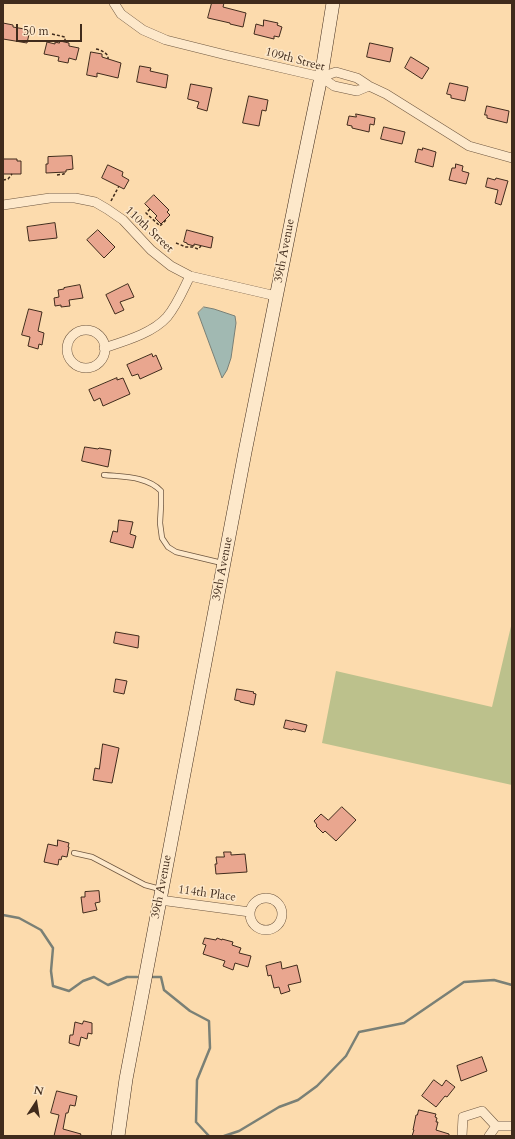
<!DOCTYPE html>
<html>
<head>
<meta charset="utf-8">
<style>
	body { margin:0 }
	#map { position:relative; width:515px; height:1139px; overflow:hidden; background:#fcdbad; font-family:Cardo,serif }
	canvas { display:block }
	.frame { position:absolute; inset:0; border:4px solid #402b1c; pointer-events:none }
	.north { position:absolute; left:16px; top:1083px; width:40px; height:40px; -webkit-text-stroke:3px #fde8ca; paint-order:stroke; rotate:12deg; font-size:11px; font-weight:700; line-height:16px; text-align:center; color:#402b1c }
	.north::after { content:''; display:block; margin:auto; width:14px; height:18px; background:#402b1c; clip-path:polygon(50% 0,100% 100%,50% 72%,0 100%) }
	.scale { position:absolute; left:16px; top:24px; width:66px; height:18px; box-sizing:border-box; border:2px solid #402b1c; border-top:0; padding-left:5px; font-size:12px; line-height:14px; white-space:nowrap; color:#402b1c; -webkit-text-stroke:3px #fde8ca; paint-order:stroke }
</style>
</head>
<body>
<div id="map">
<canvas width="515" height="1139"></canvas>
<div class="frame"></div>
<div class="north">N</div>
<div class="scale">50 m</div>
</div>
<script>
const ctx = document.querySelector('canvas').getContext('2d');
ctx.lineJoin = 'round';
function fill(path, color) { ctx.fillStyle = color; ctx.fill(path, 'evenodd'); }
function strokePath(path, color, width, dash) { ctx.strokeStyle = color; ctx.lineWidth = width; ctx.lineCap = dash ? 'butt' : 'round'; ctx.setLineDash(dash || []); ctx.stroke(path); }
function write(font, color, halo, rows, align = 'center') {
  ctx.font = font + ' Cardo,serif'; ctx.lineWidth = 3; ctx.setLineDash([]); ctx.textBaseline = 'middle'; ctx.strokeStyle = halo; ctx.fillStyle = color; for (const [text, x, y, turn = 0] of rows) {
    ctx.save(); ctx.translate(x, y); ctx.rotate((+turn || 0) * Math.PI / 180); ctx.textAlign = isNaN(turn) ? turn : align; if (halo) ctx.strokeText(text, 0, 0); ctx.fillText(text, 0, 0); ctx.restore();
  }
}
fill(new Path2D(`
	M512,622V785L322,743L336,671L492,707Z`), '#bcc18c');
const water = new Path2D(`
	M204,307L214,309L235,316L236,323L231,358L227,370L222,378L198,313Z`);
fill(water, '#a1b9b2');
strokePath(water, '#7a8076', 1);
strokePath(new Path2D(`
	M3,915L19,918L41,930L53,948L51,971L53,986L69,991L83,981L94,977L108,985L127,977H137
	M153,977H161L164,990L190,1011L209,1021L210,1048L197,1080L196,1122L209,1136
	M224,1136L239,1131L279,1107L298,1100L317,1086L346,1056L359,1032L404,1023L464,982L494,980L512,985`), '#7a8076', 2.5);
const building = new Path2D(`
	M212,3H224L223,7L246,13L243,27L230,24V23L208,18Z
	M264,20L278,23L277,25L282,27L279,37L274,36V39L254,34L256,24L263,26Z
	M3,23L13,25V27L30,30L27,43L3,39Z
	M60,41L69,43V46L79,48L76,60L69,58L68,63L58,61L59,57L44,54L47,42L55,44V42L59,43Z
	M370,43L393,48L390,62L367,57Z
	M91,52L102,54V57L121,63L118,78L97,73V77L87,75Z
	M411,57L429,68L422,79L405,68Z
	M140,66L151,68L150,71L168,75L166,88L137,82Z
	M450,83L468,87L465,101L451,98V95L447,94Z
	M191,84L212,88L207,111L197,108L199,102L188,99Z
	M249,96L268,100L266,111L262,110L259,126L243,123Z
	M487,106L509,111L507,123L487,118V115H485Z
	M356,114L375,118L374,125L370,124L369,132L352,128V126L347,125L349,116L356,117Z
	M384,127L405,132L402,144L381,139Z
	M423,148L436,152L433,167L415,162L418,149L422,150Z
	M72,156L73,169L66,170V172L46,173V164H48V157Z
	M3,159H17V161H21V174H3Z
	M456,164L463,166L462,171L469,173L466,184L449,180L452,168H455Z
	M108,165L123,172L122,176L129,180L124,189L102,178Z
	M488,178L495,180L496,178L508,181L501,205L495,203L498,190L486,187Z
	M154,195L169,210L167,212L170,215L161,224L155,218L157,216L145,204Z
	M55,223L57,238L29,241L27,227Z
	M98,230L115,247L104,258L87,240Z
	M187,230L213,237L211,248L194,244V246L187,244V243L184,242Z
	M128,284L134,297L120,302L124,310L115,314L106,295Z
	M80,285L83,298L69,300L70,306L61,307V305L55,306L54,298L59,297L58,290L64,289V288Z
	M29,309L42,312L38,331L44,333L42,345L39,344L38,349L28,346L30,337L22,335Z
	M152,354L153,357L156,355L162,369L140,379L138,374L132,376L127,365Z
	M117,378V380L123,378L130,394L103,406L100,398L94,401L89,390Z
	M85,447L98,449L99,448L111,450L108,467L82,461Z
	M119,520L133,522L130,534L136,536L133,548L110,542L113,531L117,532Z
	M116,632L139,636L138,648L114,643Z
	M116,679L127,681L124,694L114,692Z
	M237,689L254,692L253,693L256,694L254,705L240,702V701L235,700Z
	M286,720L307,725L305,732L293,729L292,730L284,728Z
	M103,744L119,748L112,783L93,780L95,768L99,769Z
	M342,807L356,820L336,841L325,831L323,833L316,826L317,825L314,821L321,814L328,820Z
	M58,840L69,843L68,847H69L67,857L62,856L61,860L59,859L58,865L44,862L48,844L57,846Z
	M224,852H231V855L245,854L247,872L216,874L215,864H217L216,857H224Z
	M99,891L100,902L95,903L97,910L83,913L81,897H85V892Z
	M205,938L216,940L217,938L222,940V939L233,942L232,945L241,948L239,953L251,956L248,967L235,963L233,970L223,966L225,961L203,954L206,945L203,944Z
	M281,962L282,969L297,965L301,982L288,985L290,991L281,994L279,987L274,988L271,975L268,976L266,966Z
	M84,1021L92,1023V1034L88,1033L87,1039L81,1037L79,1046L69,1043L70,1035H73L75,1022L82,1024Z
	M482,1057L487,1071L461,1081L457,1066Z
	M434,1080L442,1086L446,1080L455,1087L447,1097L445,1096L436,1107L422,1096Z
	M57,1091L77,1096L75,1106L70,1105L68,1113H66L63,1129L81,1134L80,1136H54L59,1115L51,1113Z
	M419,1110L436,1114L435,1117L437,1118L436,1122H438L436,1130L449,1134V1136H412L414,1130H413L416,1115H417Z`);
fill(building, '#e9a68f');
strokePath(building, '#402b1c', 1);
const service = new Path2D(`
	M104,475C123,477 147,476 161,491V505L160,523L162,538L168,547L176,552L222,563
	M74,853L92,857L145,885L160,889`);
const minor = new Path2D(`
	M114,3L121,14L143,30L166,40L226,55L317,76L321,77L334,86L357,91L369,86
	M321,77L336,72L357,78L369,86L386,94L469,146L512,158
	M3,205L50,198H75L95,202L107,209L123,220L151,250L171,266L190,276L276,296
	M67 349a19 19 0 1 1 38 0a19 19 0 1 1-38 0Z
	M104,348C125,341 153,333 167,317C177,305 183,290 190,276
	M250 914a16 16 0 1 1 32 0a16 16 0 1 1-32 0Z
	M160,900L250,912
	M462,1136L463,1117L482,1111L496,1126H512
	M489,1136L496,1126`);
const secondary = new Path2D(`
	M118,1136L126,1079L245,452L299,183L321,77L333,3`);
strokePath(service, '#6f5740', 6);
strokePath(minor, '#6f5740', 10);
strokePath(secondary, '#402b1c', 14);
strokePath(new Path2D(`
	M52,34L65,37V42
	M96,49C101,50 105,52 108,56V59
	M57,175L64,174V172
	M3,180L8,179L12,174
	M111,201L119,186
	M150,209L146,213L160,226L166,220
	M176,243L186,247H193L198,249L201,246`), '#402b1c', 1.5, [3, 2]);
strokePath(service, '#fde8ca', 4.5);
strokePath(minor, '#fde8ca', 9);
strokePath(secondary, '#fde8ca', 13);
write('12px', '#402b1c', '#fde8ca', [
	["109th Street",295,60,15],
	["110th Street",149,230,43],
	["39th Avenue",285,251,-79],
	["39th Avenue",223,569,-79],
	["39th Avenue",162,887,-79],
	["114th Place",207,894,8]
]);
</script>
</body>
</html>
